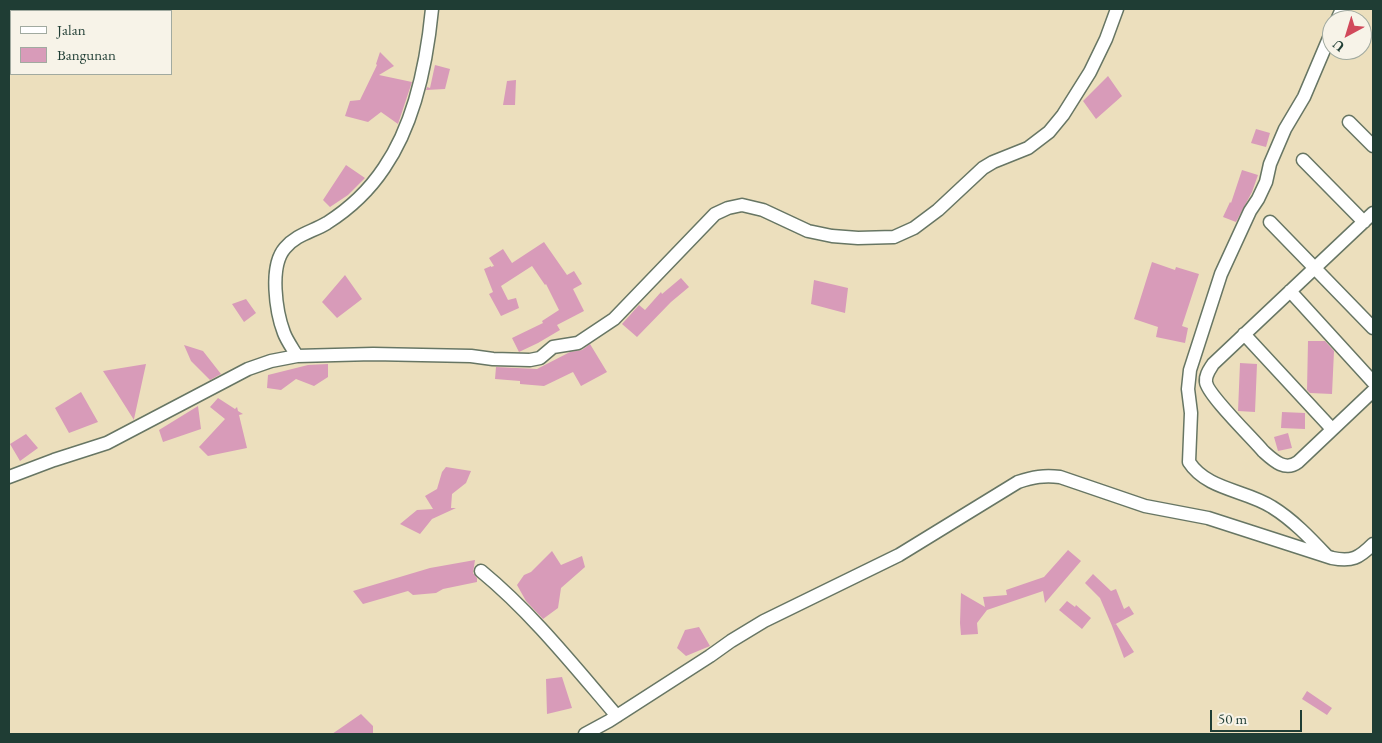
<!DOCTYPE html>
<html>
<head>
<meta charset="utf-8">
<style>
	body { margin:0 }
	#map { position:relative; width:1382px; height:743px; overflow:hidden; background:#ecdfbd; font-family:"EB Garamond",serif }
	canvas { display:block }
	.frame { position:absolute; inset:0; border:10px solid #1f3d34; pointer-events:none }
	.legend { position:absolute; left:10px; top:10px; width:162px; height:65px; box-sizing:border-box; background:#f7f3e8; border:1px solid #a1aaa0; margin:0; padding:6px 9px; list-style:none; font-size:15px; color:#1f3d34 }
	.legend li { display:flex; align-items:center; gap:10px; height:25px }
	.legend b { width:25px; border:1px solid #a1aaa0 }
	.north { position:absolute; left:1322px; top:10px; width:50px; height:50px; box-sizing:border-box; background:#f7f3e8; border:1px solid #a1aaa0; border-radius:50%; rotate:219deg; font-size:14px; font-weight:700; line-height:20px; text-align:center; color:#1f3d34 }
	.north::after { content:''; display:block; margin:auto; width:18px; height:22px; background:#d1495b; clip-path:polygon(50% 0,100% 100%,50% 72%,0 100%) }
	.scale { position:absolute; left:1210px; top:710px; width:92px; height:22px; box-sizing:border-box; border:2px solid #1f3d34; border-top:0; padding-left:6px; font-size:15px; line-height:18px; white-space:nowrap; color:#1f3d34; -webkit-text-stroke:4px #f7f3e8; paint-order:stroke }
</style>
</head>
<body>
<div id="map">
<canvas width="1382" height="743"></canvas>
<div class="frame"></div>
<ul class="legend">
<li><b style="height:6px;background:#fff"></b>Jalan</li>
<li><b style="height:14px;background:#d89bb9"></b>Bangunan</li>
</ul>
<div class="north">U</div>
<div class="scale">50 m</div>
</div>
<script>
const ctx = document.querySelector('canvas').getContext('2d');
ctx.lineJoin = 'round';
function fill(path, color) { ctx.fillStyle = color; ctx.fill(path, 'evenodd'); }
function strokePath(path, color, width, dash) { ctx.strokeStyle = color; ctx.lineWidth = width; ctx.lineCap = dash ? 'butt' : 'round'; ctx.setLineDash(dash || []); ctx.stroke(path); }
fill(new Path2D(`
	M380,52L394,66L379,75L412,82L398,124L381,112L368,122L345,116L350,101L360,100L377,65L376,64Z
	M435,65L450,69L445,89L426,90L427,87L430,88Z
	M1108,76L1122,96L1096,119L1083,101Z
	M516,80L515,105H503L507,81Z
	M1256,129L1270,133L1266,147L1251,143Z
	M346,165L365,178L348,195L330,207L323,200Z
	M1242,170L1258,175L1252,192L1236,222L1223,217L1230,202L1231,203Z
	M544,242L567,275L574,271L582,284L573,289L584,311L557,325L560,330L538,343L519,352L512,338L543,323L542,321L559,310L546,284L545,285L532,266L501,286L508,300L516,298L519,308L501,316L489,294L493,292L484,269L491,266V267L494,266L489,258L503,249L512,263Z
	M1152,262L1175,270L1176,267L1199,274L1182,326L1188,328L1185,343L1156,337L1158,327L1134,319Z
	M345,275L362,299L337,318L322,302Z
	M681,278L689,287L671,302L637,337L622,324L639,305L645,310L661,292L662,294Z
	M814,280L848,288L845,313L811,304Z
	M246,299L256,313L244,322L232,304Z
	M1308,341H1325L1334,351L1332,394L1310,393L1307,390Z
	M590,344L607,372L581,386L573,372L544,386L520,384V381L495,379L496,367L537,369L570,352L582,350Z
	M184,345L203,351L221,374L210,380L191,361Z
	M1240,363L1257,364L1255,412L1238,411Z
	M146,364L134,419V420L103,371Z
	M328,364V377L314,386L296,379L281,390L267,388L268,375L308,365Z
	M81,392L98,422L69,433L55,408Z
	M218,398L235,409L237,407L238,411L243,414L239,415L247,448L208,456L199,447L225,419L210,407Z
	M198,406L201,429L163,442L159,430Z
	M1282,412L1305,413V429L1281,428Z
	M1288,433L1292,448L1278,451L1274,437Z
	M26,434L38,448L20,461L10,444Z
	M446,467L471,471L466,483L452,494L451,508H456L432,519L420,534L400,524L417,510L433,509L425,496L437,489L442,472Z
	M1068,550L1081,561L1045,603L1043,591L987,610L977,623L978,634L961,635L960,623L961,593L985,607L983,597L1007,595L1006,590L1044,577Z
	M552,551L561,565L582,556L585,567L561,588L558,608L543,619L526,601L517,585L524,575L531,572Z
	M475,560L473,573L477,578V582L443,589L436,593L413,595L408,591L363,604L353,591L430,568Z
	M1093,574L1111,591L1116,589L1124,609L1129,606L1134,614L1112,626L1100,598L1085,583Z
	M1067,601L1075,607L1076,605L1091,618L1082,629L1059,610Z
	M1116,624L1134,652L1124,658L1112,626Z
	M699,627L710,646L686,656L677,648L685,630Z
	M562,677L572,708L547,714L546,679Z
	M1307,691L1332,708L1327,715L1302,699Z
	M361,714L373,726V734H332Z`), '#d89bb9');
const street = new Path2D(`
	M1337,20L1342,9
	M1349,122L1373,146
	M1303,160L1364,222
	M1373,213L1213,364C1210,369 1205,375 1206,382C1207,394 1253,439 1263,451C1273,460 1285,472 1298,462L1373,391
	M1270,222L1373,328
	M1290,291L1373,382
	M1244,334L1332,429
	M297,356C293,349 287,341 284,333C276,312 269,266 285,248C297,234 312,232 327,223C349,209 370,189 384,168C415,123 427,61 432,9
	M9,477L54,460L107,443L248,369L271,361L297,356L373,354L471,356L493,359L530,360L540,358L553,347L578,343L614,319L715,214L728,208L742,205L763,210L808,231L832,236L858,238L894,237L914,228L938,210L983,168L993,162L1028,148L1049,132L1063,115L1090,72L1106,39L1117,9
	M1327,556C1310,538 1293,520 1272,507C1246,490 1207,490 1189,462L1191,413L1188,389L1190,370L1221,274L1250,211L1258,199L1266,182L1270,164L1285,129L1304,97L1332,31
	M481,571C532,613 574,666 617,716
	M585,734L609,721L710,656L731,641L764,621L899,555L1018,482C1033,477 1044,475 1060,477L1145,506L1208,518L1332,558C1352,562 1359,558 1373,544`);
strokePath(street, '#677664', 15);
strokePath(street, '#fff', 12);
</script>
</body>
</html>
